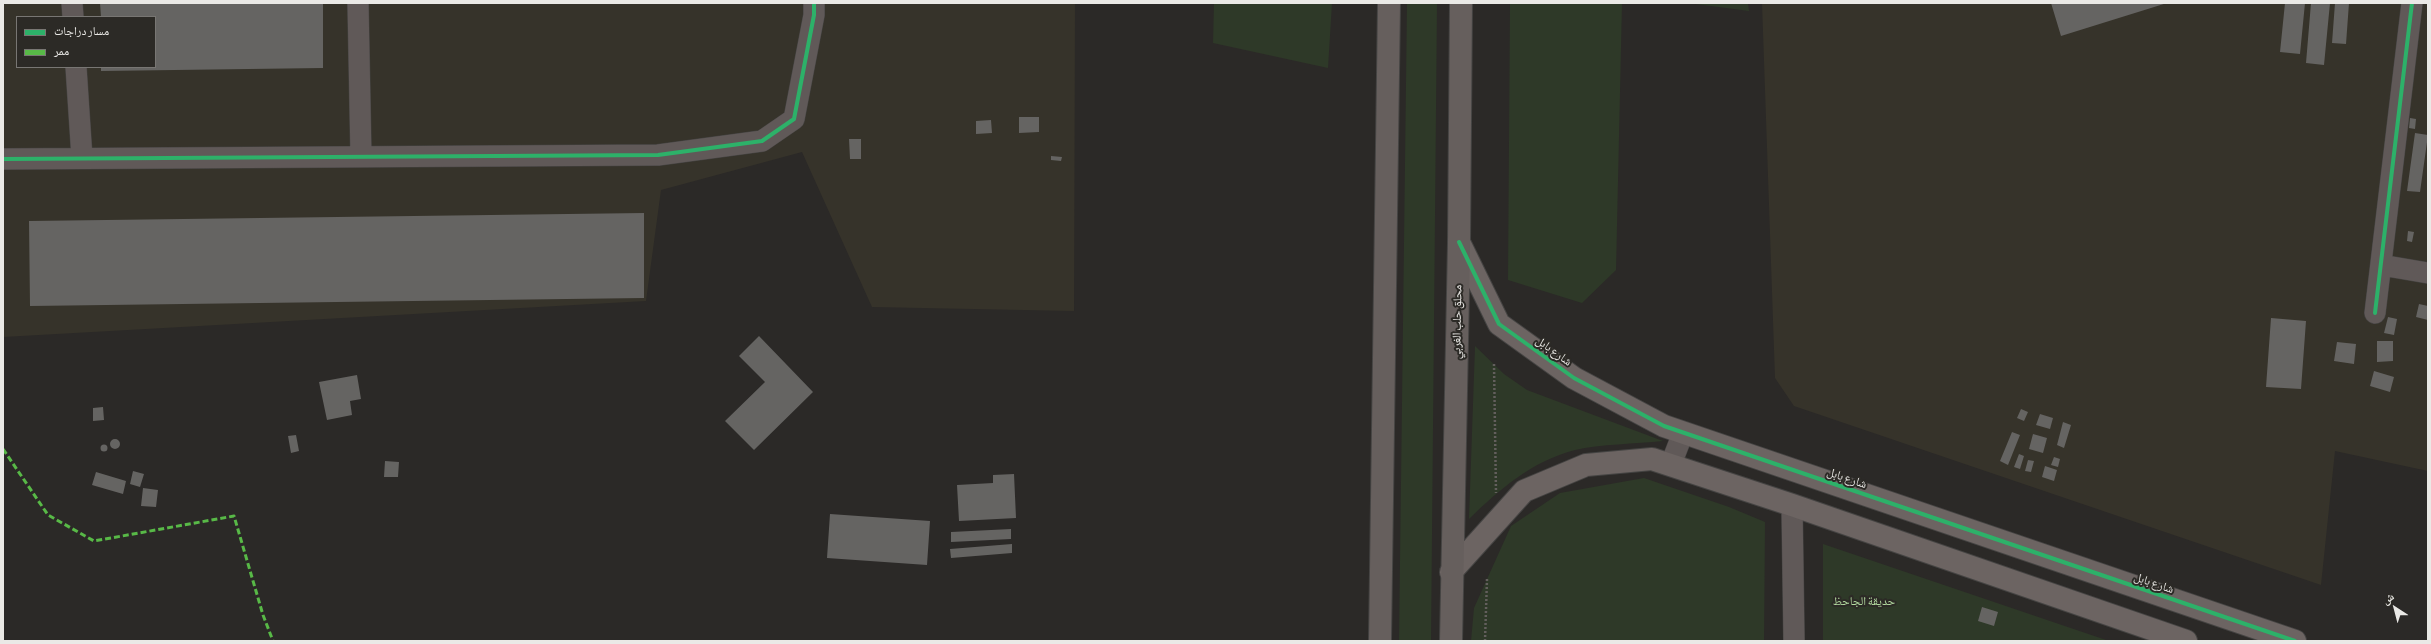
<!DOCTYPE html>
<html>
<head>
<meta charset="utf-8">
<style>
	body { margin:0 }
	#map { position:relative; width:2431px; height:644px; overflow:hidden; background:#2b2927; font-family:"Asap Condensed","Noto Naskh Arabic",sans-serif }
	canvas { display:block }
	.frame { position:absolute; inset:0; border:4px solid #eae9e6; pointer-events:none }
	.legend { position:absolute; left:16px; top:16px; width:140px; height:52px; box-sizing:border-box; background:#2c2a26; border:1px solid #787673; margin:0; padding:5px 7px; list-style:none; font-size:12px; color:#eae9e6 }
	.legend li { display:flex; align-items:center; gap:8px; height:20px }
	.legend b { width:20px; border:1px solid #787673 }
	.north { position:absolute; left:2375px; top:588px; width:40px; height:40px; -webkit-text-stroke:3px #2c2a26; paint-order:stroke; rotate:324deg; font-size:11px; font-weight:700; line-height:16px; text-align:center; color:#eae9e6 }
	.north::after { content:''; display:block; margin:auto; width:14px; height:18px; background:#eae9e6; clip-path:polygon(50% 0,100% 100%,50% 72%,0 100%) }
</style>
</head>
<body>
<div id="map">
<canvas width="2431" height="644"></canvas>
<div class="frame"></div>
<ul class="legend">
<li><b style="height:5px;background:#2db169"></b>مسار دراجات</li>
<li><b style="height:5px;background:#58b947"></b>ممر</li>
</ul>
<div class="north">ش</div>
</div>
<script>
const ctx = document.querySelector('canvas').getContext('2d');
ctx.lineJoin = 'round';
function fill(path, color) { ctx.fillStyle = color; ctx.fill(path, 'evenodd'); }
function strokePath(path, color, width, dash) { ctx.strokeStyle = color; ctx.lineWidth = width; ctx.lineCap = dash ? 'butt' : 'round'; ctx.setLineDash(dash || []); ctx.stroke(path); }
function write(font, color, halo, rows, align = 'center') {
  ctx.font = font + ' "Asap Condensed","Noto Naskh Arabic",sans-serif'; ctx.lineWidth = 4; ctx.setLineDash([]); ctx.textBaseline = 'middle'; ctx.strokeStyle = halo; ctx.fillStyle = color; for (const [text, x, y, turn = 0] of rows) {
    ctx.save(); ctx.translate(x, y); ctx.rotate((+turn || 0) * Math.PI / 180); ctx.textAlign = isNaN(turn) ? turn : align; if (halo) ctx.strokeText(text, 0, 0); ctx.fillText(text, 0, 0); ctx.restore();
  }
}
fill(new Path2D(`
	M3,3H1075L1074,311L872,307L802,152L661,190L646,301L3,337ZM17,17H155V67H17Z
	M1762,3H2428V471L2335,451L2321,585L1794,406L1775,378Z`), '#36332a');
fill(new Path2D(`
	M1214,3H1332L1328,68L1213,43Z
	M1407,3H1437L1431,641H1399Z
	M1510,3H1622L1616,270L1582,303L1508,280Z
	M1688,3H1748L1749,11Z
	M1475,346L1504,374L1527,390L1663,441C1636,444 1600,444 1575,450C1532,461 1500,489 1469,519Z
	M1644,478L1729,507L1765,522L1764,641H1471L1474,608L1511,526L1560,493Z
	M1823,544L2109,641H1823Z`), '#2e3928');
fill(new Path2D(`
	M100,3H323V68L101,71V67H155V17H101Z
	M2051,3H2167L2061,36Z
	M2285,3H2305L2300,54L2280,52Z
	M2311,3H2330L2324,65L2306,63Z
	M2335,3H2349L2346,44L2332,43Z
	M1019,117H1039V132L1019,133Z
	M2410,118L2416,119L2415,129L2409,128Z
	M991,120L992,133L976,134V121Z
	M2415,133L2428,135L2420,192L2407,191Z
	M849,139H861V159H850Z
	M1051,156L1062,157L1061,161L1051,160Z
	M644,213V298L30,306L29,221Z
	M2408,231L2414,232L2412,242L2407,241Z
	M2419,304L2428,306V320L2416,317Z
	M2388,317L2397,319L2394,335L2384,333Z
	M2271,318L2306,321L2301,389L2266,387Z
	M759,336L813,392L754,450L725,421L765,382L739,356Z
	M2377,341H2393V361L2377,362Z
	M2337,342L2356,344L2354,364L2334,361Z
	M2374,371L2394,377L2390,392L2370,386Z
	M357,375L361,399L350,401L352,415L327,420L319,382Z
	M103,407L104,420L93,421V408Z
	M2021,409L2028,412L2024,421L2017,418Z
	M2040,414L2053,418L2050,429L2036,425Z
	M2063,422L2071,425L2064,448L2057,445Z
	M2012,432L2020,435L2008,465L2000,461Z
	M2033,434L2047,438L2043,453L2029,449Z
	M296,435L299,451L291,453L288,436Z
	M110 444a5 5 0 1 1 10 0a5 5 0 1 1-10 0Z
	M100.5 448a3.5 3.5 0 1 1 7 0a3.5 3.5 0 1 1-7 0Z
	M2019,454L2024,456L2020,469L2014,467Z
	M2054,457L2060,459L2058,467L2051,465Z
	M2028,460L2034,461L2031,472L2025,471Z
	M385,461L399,462L398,477H384Z
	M2045,466L2057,470L2054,481L2042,477Z
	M133,471L144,474L140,487L130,484Z
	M96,472L126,481L123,494L92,485Z
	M1014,474L1016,518L959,521L957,485L993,483V475Z
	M143,488L158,490L156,507L141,506Z
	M830,514L930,521L927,565L827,558Z
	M1011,529V539L951,542V532Z
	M1012,544V553L951,558L950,549Z
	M1982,607L1998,612L1994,626L1978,621Z`), '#656462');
const street = new Path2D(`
	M72,3L73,17
	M358,3L361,157
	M76,67L82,158
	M3,159L658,155L762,141L794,119L814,15V3
	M2381,265L2428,273
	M2375,313L2412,3
	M1671,464L1683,433
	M1792,505L1794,641`);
const secondary = new Path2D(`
	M1459,242L1499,324L1574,378L1664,426L2295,641
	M1451,572L1524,491L1586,465L1652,459L1792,505L2186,641`);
const highway = new Path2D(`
	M1380,641L1389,3
	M1451,641L1459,242L1461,3`);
strokePath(street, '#454443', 22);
strokePath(secondary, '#454443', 24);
strokePath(highway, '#454443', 24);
strokePath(new Path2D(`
	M1494,364L1496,493
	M1485,641L1487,579`), '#635f5d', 2.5, [2, 2]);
strokePath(street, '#605958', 21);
strokePath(secondary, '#6c6462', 22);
strokePath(highway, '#665f5d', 22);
strokePath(new Path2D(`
	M3,449L48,515L94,541L234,516L263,615L273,641`), '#58b947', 3, [6, 3]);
strokePath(new Path2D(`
	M3,159L658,155L762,141L794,119L814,15V3
	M1459,242L1499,324L1574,378L1664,426L2295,641
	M2375,313L2412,3`), '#2db169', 4);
write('12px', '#eae9e6', '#2c2a26', [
	["محلق حلب الغربي",1457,322,-89],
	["شارع بابل",1554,351,36],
	["شارع بابل",1847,478,19],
	["شارع بابل",2154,583,19]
]);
write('12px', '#b4dca1', '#2c2a26', [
	["حديقة الجاحظ",1864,601]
]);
</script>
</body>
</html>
